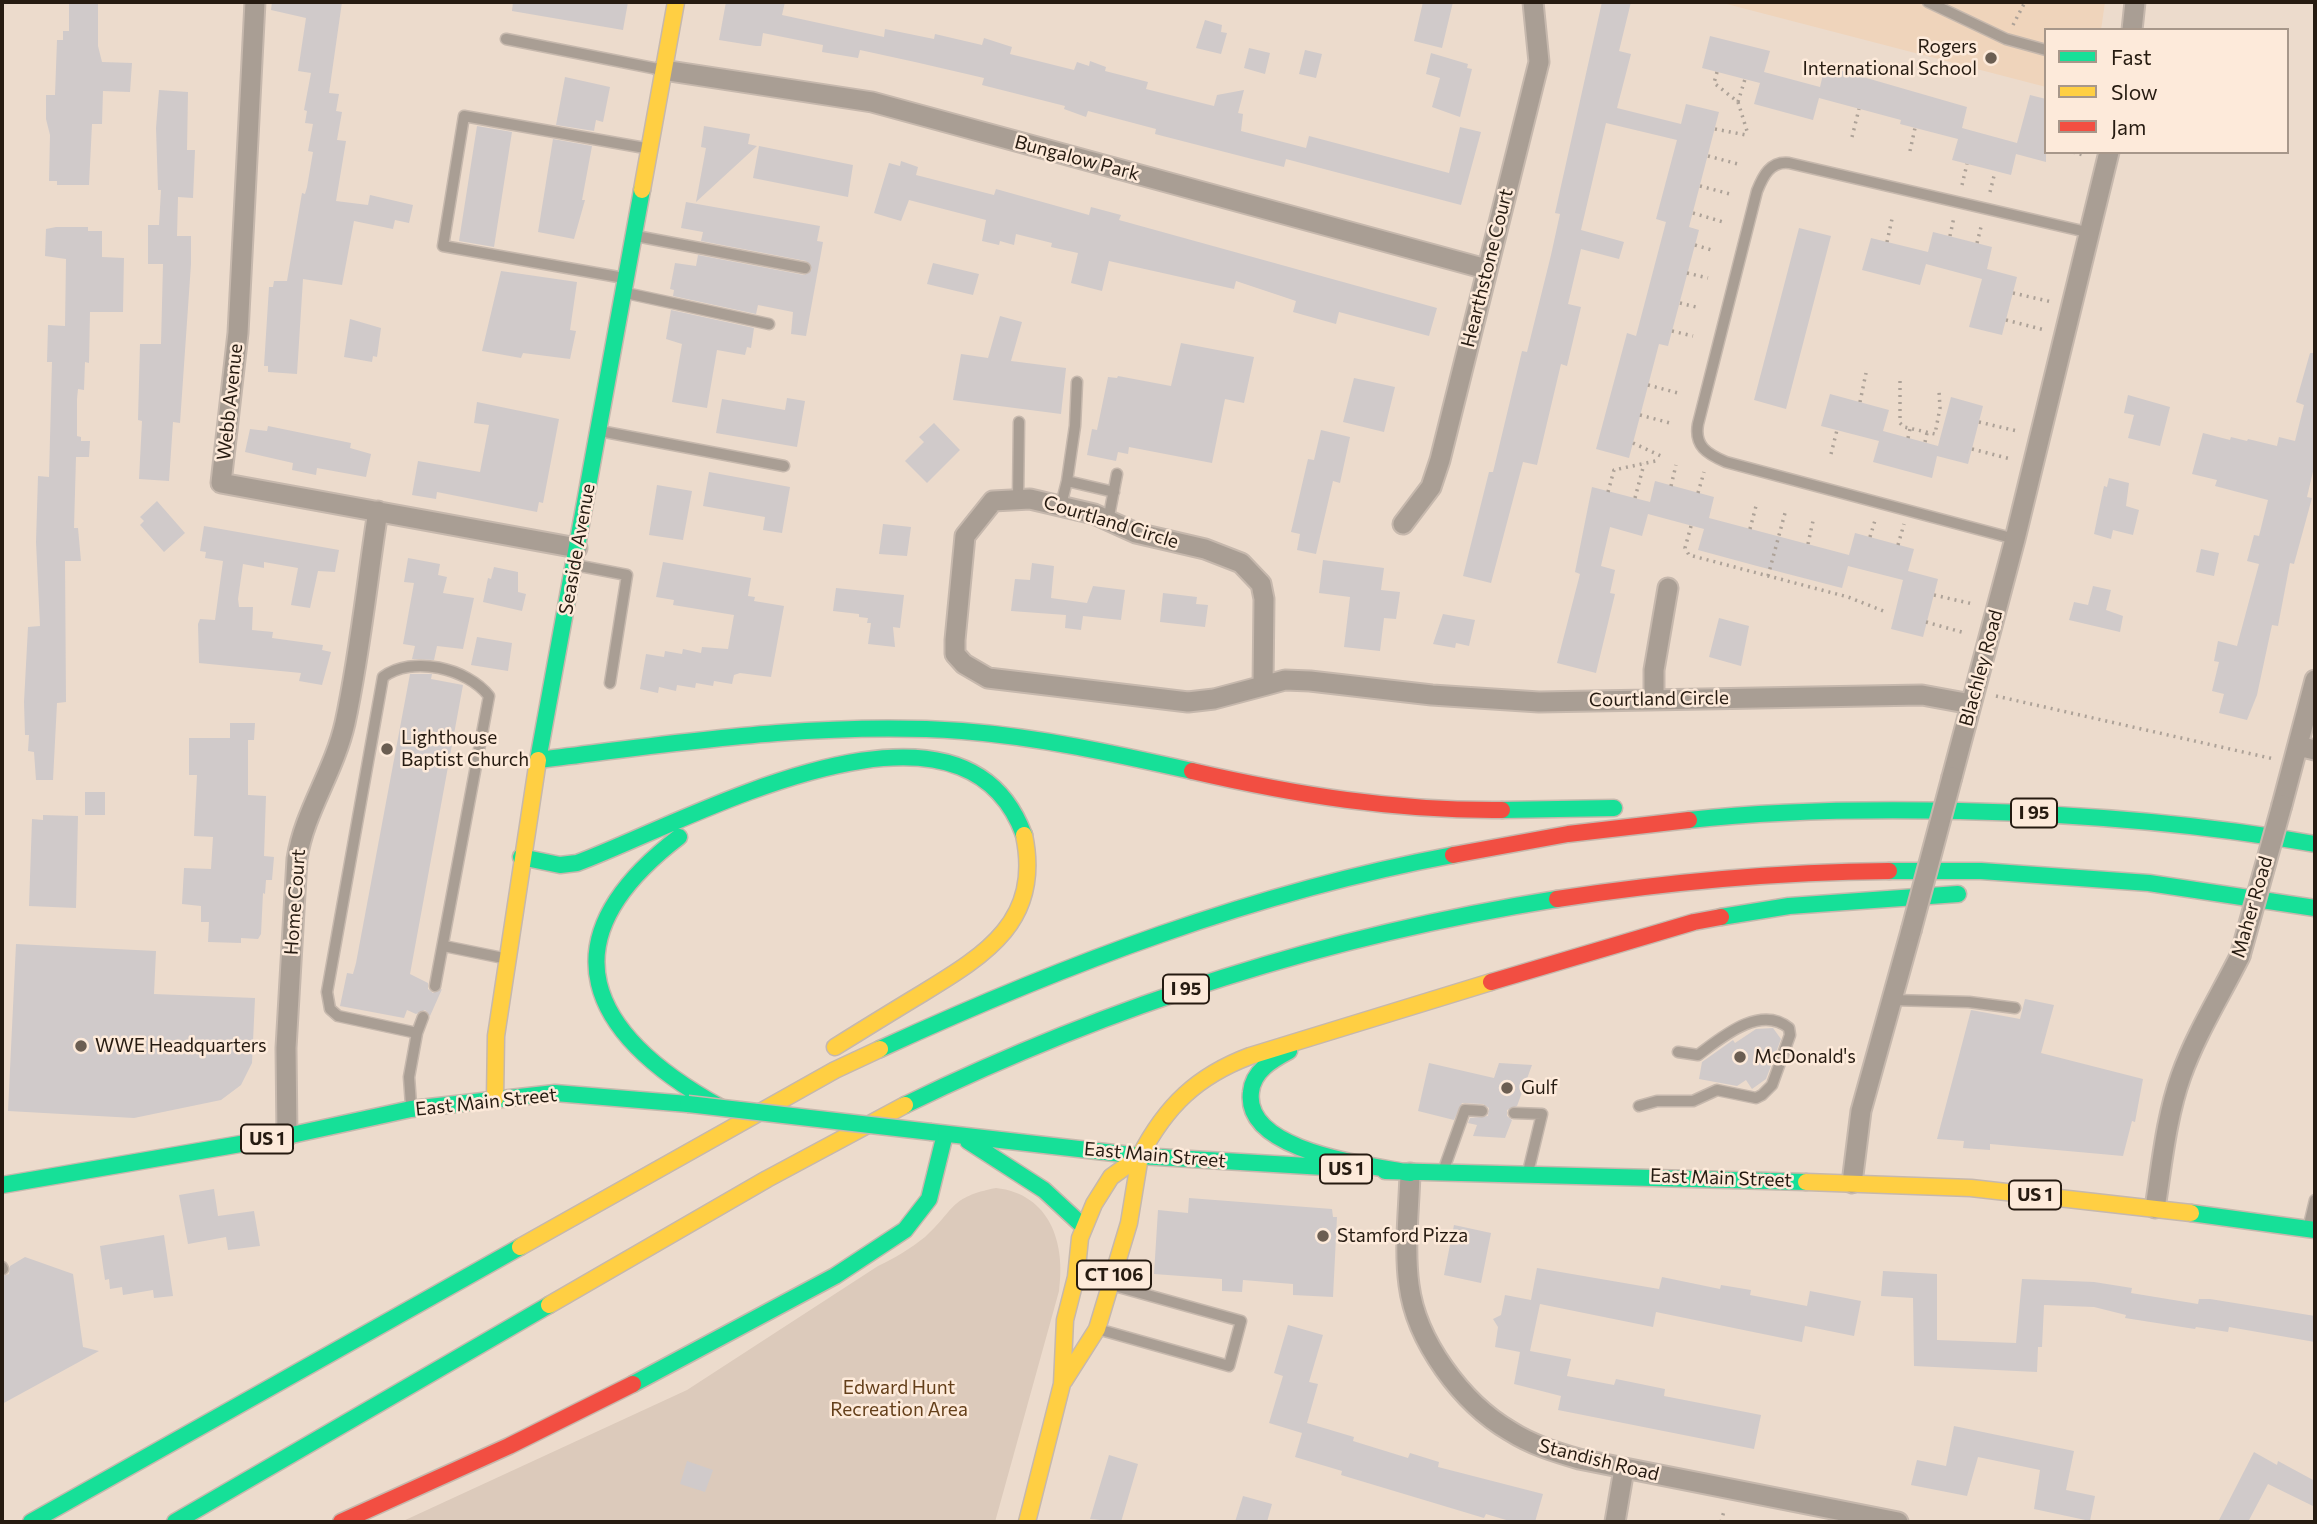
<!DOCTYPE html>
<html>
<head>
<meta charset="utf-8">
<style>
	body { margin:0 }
	#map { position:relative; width:2317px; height:1524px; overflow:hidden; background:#ecdbcc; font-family:Commissioner,sans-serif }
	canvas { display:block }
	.frame { position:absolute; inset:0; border:4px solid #261b11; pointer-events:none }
	.legend { position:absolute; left:2044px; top:28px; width:245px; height:126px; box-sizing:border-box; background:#fdeada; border:2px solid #a7978a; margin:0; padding:9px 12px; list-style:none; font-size:21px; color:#261b11 }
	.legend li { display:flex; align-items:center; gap:14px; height:35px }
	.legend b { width:35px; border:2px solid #a7978a }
</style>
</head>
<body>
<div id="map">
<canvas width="2317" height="1524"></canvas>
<div class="frame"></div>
<ul class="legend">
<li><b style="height:9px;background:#16e098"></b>Fast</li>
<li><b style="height:9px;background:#ffcf43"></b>Slow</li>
<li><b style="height:9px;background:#f24e42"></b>Jam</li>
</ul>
</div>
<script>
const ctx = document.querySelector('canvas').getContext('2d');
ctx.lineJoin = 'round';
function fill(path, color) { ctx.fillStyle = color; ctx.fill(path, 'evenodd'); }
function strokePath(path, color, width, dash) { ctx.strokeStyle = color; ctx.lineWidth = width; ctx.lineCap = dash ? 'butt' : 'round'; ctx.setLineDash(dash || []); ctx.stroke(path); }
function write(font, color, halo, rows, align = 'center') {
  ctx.font = font + ' Commissioner,sans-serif'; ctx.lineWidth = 5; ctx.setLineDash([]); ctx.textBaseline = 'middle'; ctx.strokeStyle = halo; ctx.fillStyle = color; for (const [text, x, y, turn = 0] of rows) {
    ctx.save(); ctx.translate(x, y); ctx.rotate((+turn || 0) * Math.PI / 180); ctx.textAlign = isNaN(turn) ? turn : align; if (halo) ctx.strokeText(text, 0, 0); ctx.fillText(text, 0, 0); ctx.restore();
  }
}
fill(new Path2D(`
	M1719,2H2105L2101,30H2046V87Z`), '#efd4bb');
fill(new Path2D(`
	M996,1188C1050,1194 1066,1243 1059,1291L995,1522H401L687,1390L878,1266C895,1258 910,1249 925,1237C955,1210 949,1197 996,1188Z`), '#dccabb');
fill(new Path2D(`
	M69,2H98V46L102,62L132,63L130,92L103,91L102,124H92L89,185H57V181H49L50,135L46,119V95H55L57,40H63V31H69Z
	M272,2H342L329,93L339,94L336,111L342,112L337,140L346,141L336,201L368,205L370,195L413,205L409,223L395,220L393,229L354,221L342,285L303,279L297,374L268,372V366H264L269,287H273L274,281H287L302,193L305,194L307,187L313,152L308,151L313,124L305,123L307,111L304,110L311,73L298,71L306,18L271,10Z
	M513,2H628L623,30L512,11Z
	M726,2H785L782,15L884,37L885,29L934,39L935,34L982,45L984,38L1012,47L1010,54L1074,70L1077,62L1089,66L1090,61L1106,67L1105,71L1148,82L1146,89L1214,106L1217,95L1244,90L1238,113L1243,114L1241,131L1306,148L1309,136L1449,173L1460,127L1481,132L1461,205L1286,159L1284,167L1256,160L1155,134L1156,129L1088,111L1086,117L1064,109L1065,106L982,85L984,78L915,62L860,50L858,58L822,52L823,45L763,33L761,46H756L719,40Z
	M1423,2H1453L1442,48L1414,41Z
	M1602,2H1631L1619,51L1631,54L1617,108L1681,124L1686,104L1719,112L1689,227L1699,230L1668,346L1659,344L1629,458L1596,449L1627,333L1636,336L1666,222L1656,219L1677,140L1606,123L1581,230L1624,242L1619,259L1581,249L1568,304L1581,307L1567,366L1561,364L1537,465L1523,462L1491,583L1463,576L1489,472H1493L1522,351L1527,352L1551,255L1560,214L1555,213Z
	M1205,20L1222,25L1221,32L1227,33L1221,54L1196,48Z
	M1710,36L1770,51L1764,72L1820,87L1825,66L1967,107L1962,128L2017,143L2030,95L2046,99V162L2016,154L2011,175L1952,160L1958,139L1900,124L1901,120L1819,98L1813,120L1754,104L1760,83L1702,68Z
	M1249,48L1270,53L1265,74L1244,68Z
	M1305,50L1322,54L1316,78L1299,74Z
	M1431,53L1468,64L1467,68L1472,69L1460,117L1432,107L1440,78L1426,74Z
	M565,77L610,87L603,122L596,120L594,131L556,125Z
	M159,90L188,92L187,150H195L193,198L178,197L177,236H191V264L180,423L173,422L169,481L139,479L142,421L138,420L140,344H161L163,264H148V225H159L161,190H158L156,128Z
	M477,126L512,132L494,247L459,241Z
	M704,126L750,134L748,144L757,146L696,202L706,148L701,147Z
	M553,139L592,146L582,200H585L574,239L538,232Z
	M759,146L853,165L848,197L753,178Z
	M901,161L918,167L916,175L994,195L996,189L1089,215L1091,207L1121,215L1119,220L1437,308L1429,336L1339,312L1336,324L1293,312L1296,301L1236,281L1234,289L1109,261L1102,291L1071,283L1078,253L1051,247L1052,243L1016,234L1014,245L1000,241L999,245L982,241L986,220L909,200L901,221L874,213L889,163L900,166Z
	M686,202L820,226L817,241L823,242L806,336L791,334L793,312L758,305L756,314L673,296L674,290L670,289L675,263L696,266L698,255L804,275L812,269L806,261L701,241L703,232L681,228Z
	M56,227H88V231H102V257L124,258L123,312H90L89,363L85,362L84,390L78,389L77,399V436L81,437V441H90L89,457H76L74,528H78L81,561H65L66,702L57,703L53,780H36L34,752L28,751L29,735H25L24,702L28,627L40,626L36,542L38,476L49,477L52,362H47L48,325L65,326L66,259L45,256L46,229Z
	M1799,228L1831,236L1786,409L1754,400Z
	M1933,232L1992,247L1987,269L2017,277L2002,335L1969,327L1982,279L1926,264L1920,285L1862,270L1871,238L1928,252Z
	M933,263L979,274L973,295L927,284Z
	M501,271L577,282L570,330L576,331L570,359L523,353L521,358L482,351Z
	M671,310L754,328L751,348L747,347L745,355L717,350L707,408L672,402L682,344L666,339Z
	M1000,316L1022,322L1011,361L1066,368L1061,414L953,400L961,354L988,358Z
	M350,319L381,328L377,357L373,356L372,362L344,357Z
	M1181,343L1254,357L1244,403L1225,399L1212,463L1129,447L1128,454L1118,452L1116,461L1087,455L1092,429L1097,430L1108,377L1117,378L1118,376L1171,386Z
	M2310,353H2315V463L2307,497L2312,498L2294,564L2290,563L2278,626L2272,625L2257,695L2247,720L2219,713L2224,694L2212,691L2219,662L2214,661L2218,641L2237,646L2259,564L2247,561L2254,535L2259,536L2268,500L2215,486L2217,480L2192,474L2203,433L2230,440L2231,437L2247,441L2248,439L2277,446L2279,437L2295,441L2304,405L2296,402Z
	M1354,378L1395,387L1384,432L1343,422Z
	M1830,394L1889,410L1883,431L1938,446L1951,397L1983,406L1968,464L1937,456L1932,478L1873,462L1879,441L1821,426Z
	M2128,395L2170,407L2160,446L2128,438L2134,415L2124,413Z
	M787,398L805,401L797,447L716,433L722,399L785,410Z
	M477,402L559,419L543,503L539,502L537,512L437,492L436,499L412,495L418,461L480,472L489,425L474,423Z
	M934,423L960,450L927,483L905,461L924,442L919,437Z
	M268,426L351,443L350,448L371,454L366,477L317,468L316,475L292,470L293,463L245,452L250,429L267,431Z
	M1321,430L1350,437L1340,483L1333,481L1316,554L1297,550L1300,534L1291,532L1308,459L1314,460Z
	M709,472L790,487L782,533L763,530L765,517L703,506Z
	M2109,478L2129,483L2126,506L2139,510L2133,535L2113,530L2111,539L2094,534L2104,486L2107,487Z
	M1655,481L1714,497L1709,518L1849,555L1855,533L1914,549L1908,571L1938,579L1923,637L1891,629L1903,580L1848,566L1842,588L1757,566L1698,550L1704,529L1648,514L1642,536L1610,527L1601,566L1615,570L1610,593L1615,594L1596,673L1557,663L1580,574L1575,572L1592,487L1650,502Z
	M657,485L692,491L683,540L649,535Z
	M157,501L185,533L164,552L140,525L144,521L140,517Z
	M883,524L911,527L907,556L879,554Z
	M204,526L339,550L335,572L318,571L310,608L291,605L298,568L264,562V568L243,564L238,599L239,607H253L252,630L273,632L272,638L323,645L322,650L331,652L322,685L299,681L301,673L199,663L198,624L200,619L215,620L223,561L205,558L206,552L200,551Z
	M2201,549L2219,553L2214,576L2196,572Z
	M408,558L440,564L438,575L447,577L443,593L474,598L463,649L437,646L434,660L412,659L415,646L403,644L414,583L404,582Z
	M1323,560L1384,568L1381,590L1400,592L1396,619L1384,618L1380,651L1344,647L1350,597L1319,593Z
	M663,562L751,578L748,596L755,597L754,601L784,606L771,677L740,673L734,675L732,684L714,681L713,686L696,683L695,688L677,685L676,691L659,687L658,693L640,689L646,654L664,657L665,651L682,654L683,649L701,653L702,647L728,649L734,615L673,605L674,600L656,597Z
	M1032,563L1054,566L1051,598L1087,603L1093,586L1125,590L1121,620L1083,616L1081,630L1065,628L1066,615L1011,611L1015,579L1030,580Z
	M494,567L518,572V592L526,594L522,611L483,602L488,578L491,579Z
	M2093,586L2111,590L2106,610L2123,616L2120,632L2069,620L2074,602L2088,605Z
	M836,588L904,595L900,628L893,627L895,647L868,644L871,623H867L868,618L859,617V614L833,611Z
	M1163,593L1197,597L1196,604L1208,605L1205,627L1160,622Z
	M1443,614L1475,620L1469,646L1456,643L1455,648L1433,644Z
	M1719,618L1749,626L1741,666L1709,657Z
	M477,637L512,643L508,671L471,665Z
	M410,674H432L431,679L463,685L410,974L428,983V989L433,993L442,989L430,1016L425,1010L416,1014L407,1010L404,1018L340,1006L347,973L353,974L356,963Z
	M230,723H255L254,740H248V795L266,796L264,856L274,857L272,880H266L265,894L263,893L261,934L258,939L241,938V943L208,942L209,922H201V906L182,904L184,868L211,869L213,837L194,836L197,775H189V738H230Z
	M85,792H105V815H85Z
	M43,815L78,816L76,908L29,906L32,819L43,820Z
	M16,944L156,951L154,994L255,998L252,1063L241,1085L221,1100L134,1118L8,1111Z
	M2025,999L2054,1005L2041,1053L2143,1079L2135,1122L2132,1121L2123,1156L1990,1144V1150L1963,1148L1964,1141L1937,1139L1971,1010L2020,1019Z
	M1773,1028L1781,1039L1766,1079L1752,1089L1746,1080L1737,1086L1699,1079L1702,1062L1733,1040L1735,1043L1756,1029Z
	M1429,1063L1494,1078L1499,1063L1532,1065L1517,1106L1507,1110V1116L1512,1120L1505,1138L1473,1136L1477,1125L1468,1123L1470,1118L1488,1116L1489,1108L1483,1104L1462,1103L1454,1120L1418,1111Z
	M214,1189L218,1216L254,1211L260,1246L228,1250L226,1237L188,1244L179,1195Z
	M1189,1198L1332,1209L1333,1217H1337L1333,1297L1293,1295V1284L1243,1280L1242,1292L1222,1291V1279L1154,1274L1158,1210L1188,1213Z
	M1454,1225L1491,1233L1481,1283L1444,1275Z
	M164,1235L173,1296L154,1298L153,1290L123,1295L122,1287L110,1289L109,1279L105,1280L100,1246Z
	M25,1257L73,1274L83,1347L99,1351L2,1404V1276L9,1274L10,1266Z
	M1537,1268L1659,1289L1662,1277L1720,1289L1721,1285L1751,1290L1750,1295L1807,1306L1810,1291L1861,1301L1854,1336L1805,1326L1802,1342L1656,1312L1653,1327L1540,1304L1530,1351L1571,1359L1567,1376L1614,1385L1616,1379L1665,1389L1664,1396L1761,1415L1754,1449L1558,1410L1561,1396L1514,1384L1520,1352L1495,1347L1498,1327L1493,1319L1501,1315L1505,1295L1531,1300Z
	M1883,1271L1937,1274V1340L2016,1343L2022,1279L2094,1282L2132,1288L2131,1293L2198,1304L2199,1299H2210L2315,1316V1342L2229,1327L2228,1332L2196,1327L2195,1329L2125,1318L2126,1315L2094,1307L2044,1305L2042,1347H2038L2037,1372L1914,1366L1913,1298L1881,1296Z
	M1288,1325L1323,1335L1309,1382L1318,1384L1307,1423L1354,1437L1353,1441L1408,1458L1410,1453L1439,1462L1438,1467L1543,1494L1535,1522H1513L1486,1514L1484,1518L1341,1475L1342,1471L1295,1457L1302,1433L1269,1423L1283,1376L1274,1373Z
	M1954,1426L2074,1451L2066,1490L2095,1496L2090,1521L2034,1509L2040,1470L1978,1457L1967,1496L1911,1485L1917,1460L1946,1466Z
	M2254,1452L2277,1465L2278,1461L2315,1481V1507L2268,1484L2248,1522H2218Z
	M1109,1455L1138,1464L1121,1522L1090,1519Z
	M687,1461L713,1470L705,1492L680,1484Z
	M1243,1496L1272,1504L1267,1522H1235Z`), '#d0caca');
const lane = new Path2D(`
	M1928,2L2006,39L2046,50
	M506,39L663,70
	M636,236L805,268
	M624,278L443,246L464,116L645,148
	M626,293L769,324
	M600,431L784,466
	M1067,481L1075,426L1077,382
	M1018,499L1019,422
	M1061,505L1067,481L1114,492
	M1108,521L1117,474
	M2015,539L1726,462C1707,454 1694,446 1698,424L1757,191C1763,176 1770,161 1789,163L2091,233
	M575,565L627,575L610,683
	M444,946L503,958
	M1892,1000L1969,1002L2015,1008
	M423,1017L417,1033L338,1016L330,1009L327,992L383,677C412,655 467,668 489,696L435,986
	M411,1105L409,1077L417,1033
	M1639,1106L1657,1101H1693L1717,1090L1756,1098L1762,1095L1772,1085L1790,1035L1789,1028C1760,1004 1721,1038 1698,1055L1678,1052
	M1514,1113L1542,1114L1529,1168
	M1445,1166L1465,1110L1482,1111
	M2309,1225L2315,1200
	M2,1267L3,1269
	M1101,1330L1229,1366L1241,1321L1115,1286`);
const street = new Path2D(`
	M255,2L238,333L221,483L577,548
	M2132,30L2135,2
	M663,70L872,102L1486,269
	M1030,499L1094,514L1136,533L1205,549L1241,563L1261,584L1264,599L1263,686L1214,699L1188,702L988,678L964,664L955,654V640L965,536L993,501Z
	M1403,524L1431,487L1440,460L1539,62L1533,2
	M1263,686L1285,680L1310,681L1432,695L1539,702L1922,695L1971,704
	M1654,699V670L1668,588
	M2298,746L2315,750
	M1952,777L2015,539L2109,152
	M2282,805L2315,680
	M287,1136L286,1048L297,859C304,812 334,772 345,723C360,654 367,581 378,511
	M1410,1173C1409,1210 1404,1248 1409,1285C1416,1341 1462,1403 1510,1431C1532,1445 1555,1452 1579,1459L1898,1522
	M1852,1183L1861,1111L1911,931
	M2155,1208C2162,1164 2166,1118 2181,1076C2196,1034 2220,996 2240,956
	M1615,1522L1624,1469`);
const fast = new Path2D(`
	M538,760L642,190
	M538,760C678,743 820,721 962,731C1040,737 1116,754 1192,771
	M1502,810L1614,808
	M1689,820C1779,810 1870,809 1960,811C2079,814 2198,823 2315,844
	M679,837C543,941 588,1034 720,1107
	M521,857L560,865L577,863C686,823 961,664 1024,835
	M1889,871H1981L2149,883L2315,908
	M1721,917L1789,906L1958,894
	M880,1049C1063,965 1254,892 1453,855
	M1289,1051C1272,1060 1253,1071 1251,1092C1243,1152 1370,1165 1410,1173
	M905,1105C1110,1005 1331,935 1557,899
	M931,1132L1140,1156L1341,1168
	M968,1141L1044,1190L1084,1227
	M1385,1171L1806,1182
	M2,1185L287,1136L411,1109L555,1093L688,1104
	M2191,1213L2315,1230
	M633,1384L835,1276L905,1230L929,1199L945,1134
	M31,1522L520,1247
	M175,1522L549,1305`);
const slow = new Path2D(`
	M642,190L676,2
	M835,1047C864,1029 893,1011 923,993C987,954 1042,920 1024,835
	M495,1099L496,1036L538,760
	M1140,1156C1166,1106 1197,1076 1250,1056L1491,982
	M1806,1182L1971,1188L2191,1213
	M520,1247L835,1070L880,1049
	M549,1305L767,1179L905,1105
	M1064,1381L1097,1329L1129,1223L1140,1156
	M1027,1522L1062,1384L1065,1320L1076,1277L1080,1238L1094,1204L1111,1177L1140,1156`);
const jam = new Path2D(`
	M1192,771C1296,795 1396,811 1502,810
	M1453,855L1568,834L1689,820
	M1557,899C1667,882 1777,872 1889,871
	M1491,982L1694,922L1721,917
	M341,1522L509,1446L633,1384`);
strokePath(lane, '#c6b8ad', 13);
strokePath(street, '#c6b8ad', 23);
strokePath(fast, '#c6b8ad', 19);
strokePath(slow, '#c6b8ad', 19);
strokePath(jam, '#c6b8ad', 19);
strokePath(new Path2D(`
	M2013,25L2025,2
	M1717,72L1714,83L1738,102L1747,131
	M1738,102L1745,79
	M1715,129L1746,135
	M1852,137L1859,109
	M1910,151L1915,128
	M2073,152L2086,156
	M1708,156L1738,164
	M1962,185L1967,164
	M1700,186L1730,194
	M1990,192L1995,172
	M1693,213L1723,222
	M1950,236L1954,217
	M1887,242L1892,219
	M1977,243L1982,223
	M1695,245L1715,251
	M1687,273L1708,278
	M2013,293L2052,302
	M1680,303L1700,308
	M2006,320L2045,330
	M1672,331L1693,336
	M1900,381V423L1904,427L1935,434L1940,408L1939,391
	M1648,385L1678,393
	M1860,402L1866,373
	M1640,415L1670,423
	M1979,422L2017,431
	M1908,438L1910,429
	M1925,442L1927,433
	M1633,443L1661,456
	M1972,449L2011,459
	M1831,454L1837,430
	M1671,486L1676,465
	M1608,492L1614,470L1660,460
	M1698,493L1704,472
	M1635,498L1644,464
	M1691,526L1685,548L1689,555L1848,597L1886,612
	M1750,529L1756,506
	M1870,537L1876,517
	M1808,544L1813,521
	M1898,545L1904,524
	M1768,576L1785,513
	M1934,595L1973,604
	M1926,622L1965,633
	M1996,696L2274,759
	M1721,1522L1724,1511`), '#ada298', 3.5, [2, 5]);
strokePath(lane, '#a99e94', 10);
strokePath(street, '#a99e94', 19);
strokePath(fast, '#16e098', 16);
strokePath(slow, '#ffcf43', 16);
strokePath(jam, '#f24e42', 16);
const streetBridge = new Path2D(`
	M1911,931L1952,777
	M2240,956L2282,805`);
const fastBridge = new Path2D(`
	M688,1104L931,1132`);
strokePath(streetBridge, '#c6b8ad', 23, []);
strokePath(fastBridge, '#c6b8ad', 19, []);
strokePath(streetBridge, '#a99e94', 19);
strokePath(fastBridge, '#16e098', 16);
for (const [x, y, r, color] of [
	[1991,58,7,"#6b5e52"],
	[387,749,7,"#6b5e52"],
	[81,1046,7,"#6b5e52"],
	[1740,1057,7,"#6b5e52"],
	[1507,1088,7,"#6b5e52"],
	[1323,1236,7,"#6b5e52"]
]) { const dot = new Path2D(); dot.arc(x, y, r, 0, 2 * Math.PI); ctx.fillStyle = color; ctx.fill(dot); strokePath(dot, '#fdeada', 2.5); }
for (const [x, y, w] of [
	[2034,813,46],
	[1186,989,46],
	[267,1139,52],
	[1346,1169,52],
	[2035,1195,52],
	[1114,1275,74]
]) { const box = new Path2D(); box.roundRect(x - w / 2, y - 14.5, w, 29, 5); ctx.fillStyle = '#fdeada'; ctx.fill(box); strokePath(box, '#261b11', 2); }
write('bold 18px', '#261b11', null, [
	["I 95",2034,813],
	["I 95",1186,989],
	["US 1",267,1139],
	["US 1",1346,1169],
	["US 1",2035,1195],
	["CT 106",1114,1275]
]);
write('19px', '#261b11', '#fdeada', [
	["Rogers",1977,47,"right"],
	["International School",1977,69,"right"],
	["Lighthouse",401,738],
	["Baptist Church",401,760],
	["WWE Headquarters",95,1046],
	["McDonald's",1754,1057],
	["Gulf",1521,1088],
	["Stamford Pizza",1337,1236]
], 'left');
write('19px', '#261b11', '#fdeada', [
	["Bungalow Park",1077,158,15],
	["Hearthstone Court",1487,268,-76],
	["Webb Avenue",230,402,-84],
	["Courtland Circle",1111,522,17],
	["Seaside Avenue",577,549,-80],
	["Blachley Road",1981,668,-75],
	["Courtland Circle",1659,699,-1],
	["Home Court",295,902,-86],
	["Maher Road",2252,907,-74],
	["East Main Street",486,1102,-6],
	["East Main Street",1155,1155,5],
	["East Main Street",1721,1178,2],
	["Standish Road",1599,1460,14]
]);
write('19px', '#643f1a', '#fdeada', [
	["Edward Hunt",899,1388],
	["Recreation Area",899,1410]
]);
</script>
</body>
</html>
